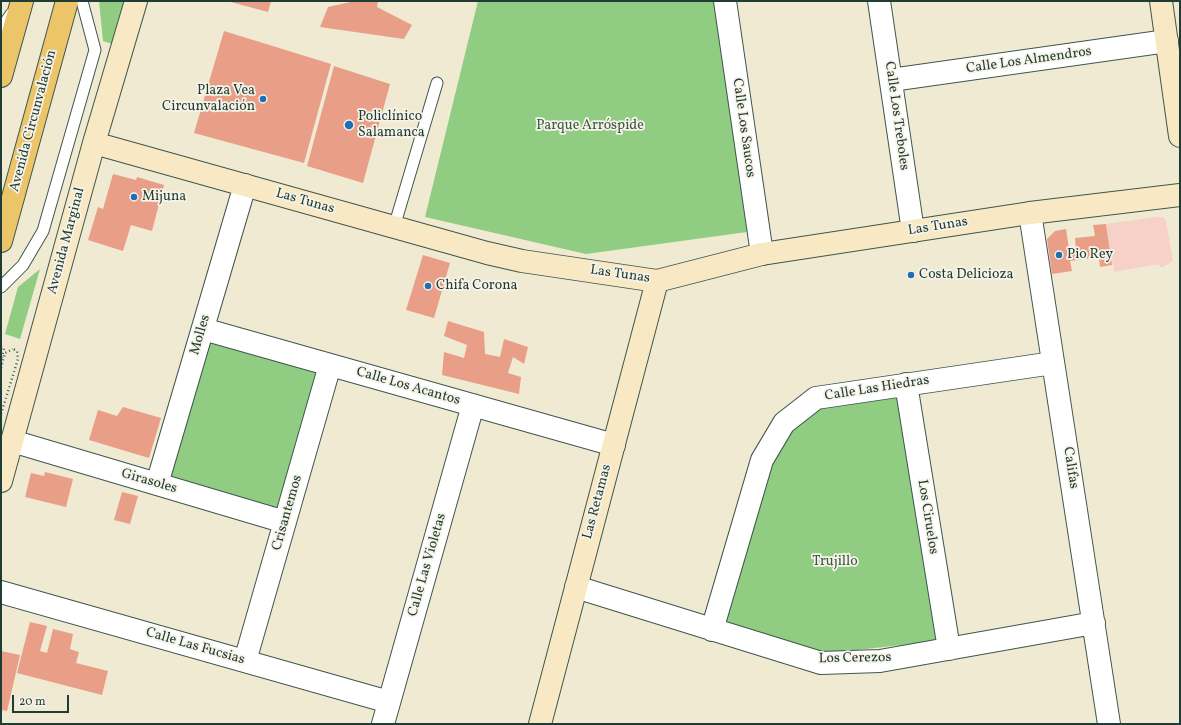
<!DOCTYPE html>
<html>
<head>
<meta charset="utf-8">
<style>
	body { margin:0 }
	#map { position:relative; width:1181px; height:725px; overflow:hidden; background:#f0ead3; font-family:Vollkorn,serif }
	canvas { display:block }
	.frame { position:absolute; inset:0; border:2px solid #1f3d34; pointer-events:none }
	.scale { position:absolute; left:12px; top:695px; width:57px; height:18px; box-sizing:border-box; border:2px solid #1f3d34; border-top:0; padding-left:5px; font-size:12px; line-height:14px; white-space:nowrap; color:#1f3d34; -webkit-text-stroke:3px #f7f3e8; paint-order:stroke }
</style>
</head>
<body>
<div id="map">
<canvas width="1181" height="725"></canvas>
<div class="frame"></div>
<div class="scale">20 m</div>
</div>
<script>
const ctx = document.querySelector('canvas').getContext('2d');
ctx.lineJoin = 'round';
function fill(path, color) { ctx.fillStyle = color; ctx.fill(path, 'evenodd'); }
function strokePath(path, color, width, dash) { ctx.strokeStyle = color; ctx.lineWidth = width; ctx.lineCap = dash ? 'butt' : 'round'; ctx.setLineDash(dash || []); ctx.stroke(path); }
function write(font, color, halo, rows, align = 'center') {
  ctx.font = font + ' Vollkorn,serif'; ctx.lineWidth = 3.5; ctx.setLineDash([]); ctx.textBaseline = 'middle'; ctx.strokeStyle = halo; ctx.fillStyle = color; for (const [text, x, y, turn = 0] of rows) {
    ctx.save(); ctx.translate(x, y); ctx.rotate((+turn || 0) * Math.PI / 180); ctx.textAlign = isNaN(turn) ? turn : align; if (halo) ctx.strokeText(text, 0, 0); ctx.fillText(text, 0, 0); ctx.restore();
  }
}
fill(new Path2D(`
	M1156,217H1163L1166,221L1173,261L1163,267H1160L1159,264L1114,272L1106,224Z`), '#f7d1c7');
fill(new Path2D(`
	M99,1H131L118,46L103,41Z
	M478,1H716L747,232L586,254L425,217Z
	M40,269L20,339L5,334L18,287Z
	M206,334L322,369L281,517L163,481Z
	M898,393L937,641L821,654L724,625L772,460L790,427L819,404Z`), '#90cd82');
fill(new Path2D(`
	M227,1H271L268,12Z
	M355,1H378L377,7L412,25L404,39L320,27L328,7Z
	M224,31L331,64L304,163L194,133Z
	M334,66L390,84L363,183L307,166Z
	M113,174L136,180L137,177L164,185L152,231L131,225L123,251L88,240L98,207L103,209Z
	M1106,224L1112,265L1100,267L1099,257L1070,261L1072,271L1052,274L1047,239L1055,231L1066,229L1069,249H1076L1075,238L1095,236L1093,225Z
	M423,255L450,263L434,318L406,310Z
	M448,321L484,332L485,354L500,357L504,339L528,347L524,364L513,357L508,373L521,377L519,394L442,375L444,352L464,358L467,345L444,336Z
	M123,407L161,418L149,458L89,440L98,410L117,416Z
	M45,472L73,479L66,507L25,497L31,473L44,476Z
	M122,492L138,496L130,524L114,520Z
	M30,622L47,626L40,651L47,653L53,629L73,634L70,649L79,652L76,663L108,671L102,695L17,673Z
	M1,651L20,655L7,711L1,710Z`), '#e99e87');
const lane = new Path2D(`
	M1,29L11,14
	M394,227L437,83
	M1,287L23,265L43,231L95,50L82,1`);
const street = new Path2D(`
	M725,1L762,254
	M879,1L913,231
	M891,80L1167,41
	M1030,213L1109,724
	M203,329L614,445
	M906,384L949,649
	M12,441L285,522
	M157,484L245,185
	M576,587L821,663L880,661L1094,623
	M1,592L389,702
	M712,630L762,460L784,423L816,398L1053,363
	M245,661L330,365
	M383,724L473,405`);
const secondary = new Path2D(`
	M1161,1L1180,136
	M94,143L487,253L522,261L657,281L762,254L1030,213L1180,195
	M1,481L94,143L136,1
	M540,724L657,281`);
const primary = new Path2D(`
	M1,76L22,1
	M1,241L67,1`);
strokePath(lane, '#3e574c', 13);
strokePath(street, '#3e574c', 24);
strokePath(secondary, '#3e574c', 24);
strokePath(primary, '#3e574c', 24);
strokePath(new Path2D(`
	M1,347L4,348L1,361
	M1,368L5,353L13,349`), '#3e574c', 2.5, [1, 3]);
strokePath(lane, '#fff', 11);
strokePath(street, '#fff', 22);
strokePath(secondary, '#f8e8c3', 22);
strokePath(primary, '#edc569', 22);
strokePath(new Path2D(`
	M1,414L18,359L17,351L13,349`), '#3e574c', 2.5, [1, 3]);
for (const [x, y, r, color] of [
	[263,99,4,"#1f6fb2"],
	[349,125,5,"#1f6fb2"],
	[134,197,4,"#1f6fb2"],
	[1059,255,4,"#1f6fb2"],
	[911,275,4,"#1f6fb2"],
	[428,286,4,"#1f6fb2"]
]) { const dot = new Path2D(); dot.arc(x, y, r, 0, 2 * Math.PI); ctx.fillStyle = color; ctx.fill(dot); strokePath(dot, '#f7f3e8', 1.5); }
write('14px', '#1f3d34', '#f7f3e8', [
	["Calle Los Almendros",1029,61,-8],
	["Calle Los Treboles",896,116,82],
	["Avenida Circunvalación",34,121,-75],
	["Calle Los Saucos",743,128,82],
	["Las Tunas",305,202,16],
	["Las Tunas",938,227,-9],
	["Avenida Marginal",67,241,-75],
	["Las Tunas",620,275,8],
	["Molles",201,335,-74],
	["Calle Los Acantos",408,387,16],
	["Calle Las Hiedras",877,389,-9],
	["Califas",1070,468,81],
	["Girasoles",149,482,16],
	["Las Retamas",598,502,-75],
	["Crisantemos",288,513,-74],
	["Los Ciruelos",927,517,81],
	["Calle Las Violetas",428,565,-74],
	["Calle Las Fucsias",195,647,16],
	["Los Cerezos",855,659,-1]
]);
write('14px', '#1f3d34', '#f7f3e8', [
	["Plaza Vea",255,91,"right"],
	["Circunvalación",255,107,"right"],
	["Policlínico",358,117],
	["Salamanca",358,133],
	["Mijuna",142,197],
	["Pio Rey",1067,255],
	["Costa Delicioza",919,275],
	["Chifa Corona",436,286]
], 'left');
write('14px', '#365a44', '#f7f3e8', [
	["Parque Arróspide",590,126],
	["Trujillo",835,562]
]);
</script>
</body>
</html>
